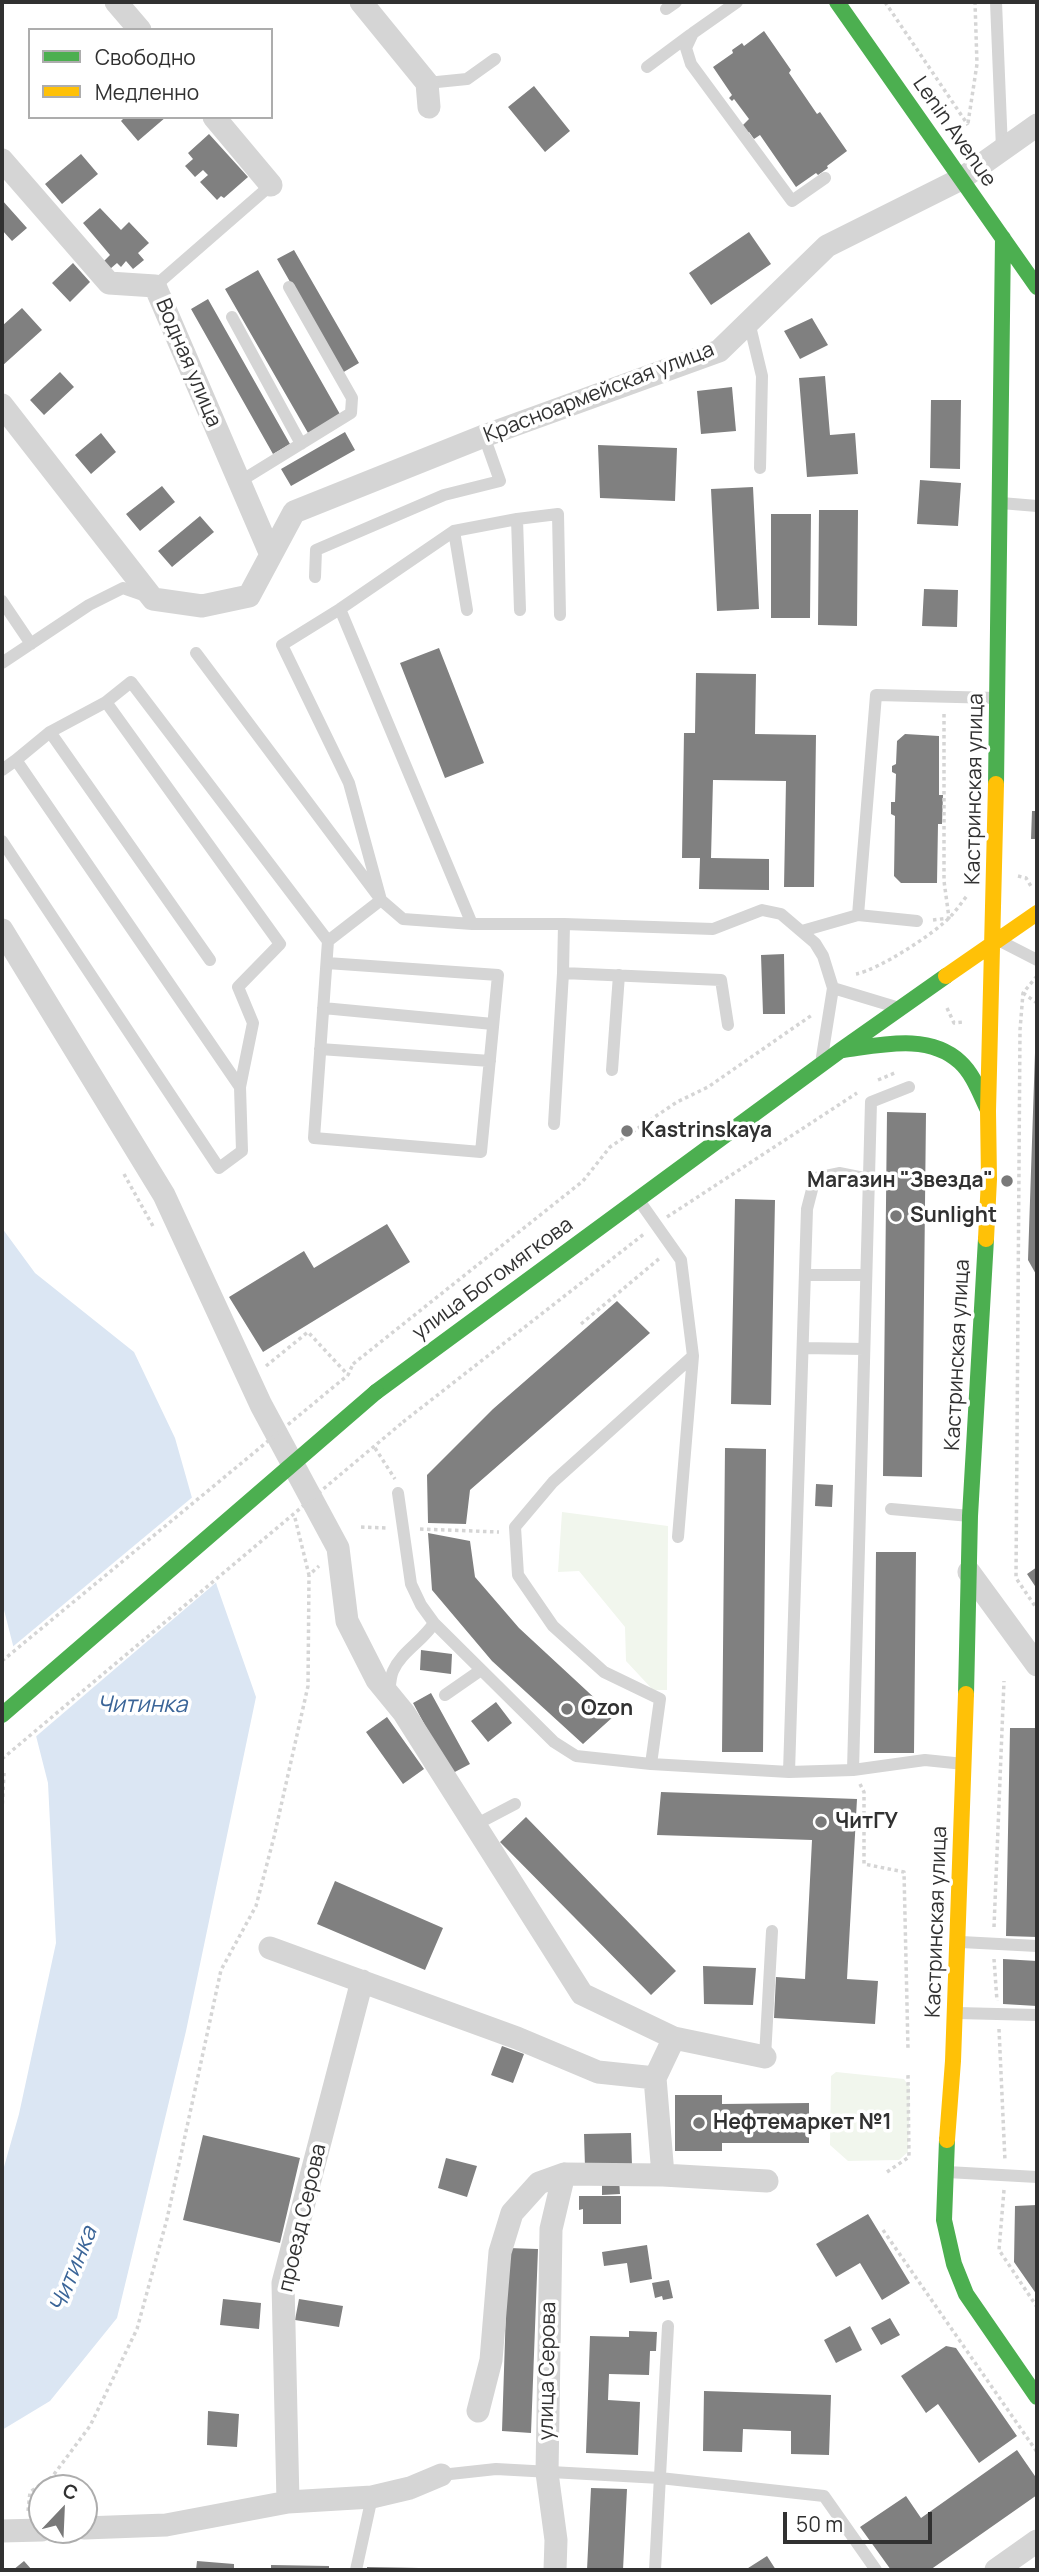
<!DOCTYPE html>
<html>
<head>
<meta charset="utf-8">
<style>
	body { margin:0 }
	#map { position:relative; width:1039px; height:2572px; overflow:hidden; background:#fff; font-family:Manrope,sans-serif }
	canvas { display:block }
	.frame { position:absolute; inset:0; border:4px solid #313131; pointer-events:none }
	.legend { position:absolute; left:28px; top:28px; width:245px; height:91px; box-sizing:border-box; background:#fff; border:2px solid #adadad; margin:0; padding:9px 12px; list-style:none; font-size:21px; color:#313131 }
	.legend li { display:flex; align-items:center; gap:14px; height:35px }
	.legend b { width:35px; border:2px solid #adadad }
	.north { position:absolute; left:28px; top:2474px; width:70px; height:70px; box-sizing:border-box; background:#fff; border:2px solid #adadad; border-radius:50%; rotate:23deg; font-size:19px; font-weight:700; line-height:28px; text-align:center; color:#313131 }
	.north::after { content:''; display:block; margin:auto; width:24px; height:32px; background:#797979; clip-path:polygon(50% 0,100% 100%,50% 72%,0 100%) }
	.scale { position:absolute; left:783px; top:2512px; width:149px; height:32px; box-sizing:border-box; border:4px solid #313131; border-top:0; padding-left:9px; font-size:21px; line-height:24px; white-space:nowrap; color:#313131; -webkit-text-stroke:5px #fff; paint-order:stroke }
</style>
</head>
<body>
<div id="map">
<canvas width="1039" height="2572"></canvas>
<div class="frame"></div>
<ul class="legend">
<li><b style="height:9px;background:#4caf50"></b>Свободно</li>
<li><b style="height:9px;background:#ffc107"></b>Медленно</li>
</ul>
<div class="north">С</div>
<div class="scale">50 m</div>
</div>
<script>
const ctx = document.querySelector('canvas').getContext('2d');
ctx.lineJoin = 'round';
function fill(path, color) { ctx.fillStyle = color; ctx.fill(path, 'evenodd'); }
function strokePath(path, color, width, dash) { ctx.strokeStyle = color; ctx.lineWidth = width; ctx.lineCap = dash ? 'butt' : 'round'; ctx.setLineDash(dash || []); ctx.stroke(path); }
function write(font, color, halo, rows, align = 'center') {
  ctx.font = font + ' Manrope,sans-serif'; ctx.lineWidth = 7; ctx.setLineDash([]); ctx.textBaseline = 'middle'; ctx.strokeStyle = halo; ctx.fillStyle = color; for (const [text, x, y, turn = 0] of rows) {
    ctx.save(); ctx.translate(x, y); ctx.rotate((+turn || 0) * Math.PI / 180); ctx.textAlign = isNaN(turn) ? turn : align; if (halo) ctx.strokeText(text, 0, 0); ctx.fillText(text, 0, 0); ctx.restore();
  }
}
fill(new Path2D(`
	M562,1512L668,1526L667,1690H653L626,1661L625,1627L579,1571L558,1572Z
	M836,2072L904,2079L910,2088L908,2152L899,2160L848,2161L830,2145L831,2076Z`), '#f1f6ed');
fill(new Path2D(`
	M2,1228L35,1273L134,1352L175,1438L217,1586L256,1697L186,2031L117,2318L50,2401L2,2430V2174L19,2114L56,1943L48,1783L2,1602Z`), '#dbe6f3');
fill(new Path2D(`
	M195,1495L219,1580L33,1739L10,1649Z`), '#fff');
fill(new Path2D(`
	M764,31L791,70L789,73L817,114L820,112L847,151L827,166L828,168L818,175L816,173L796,187L760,135L754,139L749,132L745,134L741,127L749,119L734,99L732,101L729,98L732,95L713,67L733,53L732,50L742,43L744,46Z
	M534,86L570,131L545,152L508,107Z
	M125,117H166L138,141L121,121Z
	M209,134L248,177L224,198L221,196L217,200L200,182L208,175L203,170L195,177L185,166L193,159L188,153Z
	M81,154L98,174L62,204L45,184Z
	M2,200L27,228L12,241L2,230Z
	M100,208L121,230L129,222L149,243L138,253L144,260L133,269L126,261L121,267L117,263L110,269L103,262L110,255L83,223Z
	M749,232L771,264L711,305L689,273Z
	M294,250L359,363L342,373L277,259Z
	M73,263L90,282L70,302L52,283Z
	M258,270L341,416L308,433L225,289Z
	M208,299L290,444L273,454L191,309Z
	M22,308L42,330L2,366V326Z
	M812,318L828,345L800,359L784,331Z
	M60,372L74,387L44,415L30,400Z
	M825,376L830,435L855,433L858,474L807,477L799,378Z
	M732,387L736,431L701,434L697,391Z
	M931,400H961L960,469L930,468Z
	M345,432L355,450L291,486L281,469Z
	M101,433L116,452L91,474L75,455Z
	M598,445L677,448L675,501L600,498Z
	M920,480L961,483L958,526L917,524Z
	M162,486L175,502L140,531L126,514Z
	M753,487L759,609L717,611L711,489Z
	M819,510H858L857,626L818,625Z
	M771,514H811L810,618H771Z
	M200,516L214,532L172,567L158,551Z
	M924,589L958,590L957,627L922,626Z
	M439,648L484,763L445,778L400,663Z
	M696,673L756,674L755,734L816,735L814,887H784L786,781L713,780L711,858L769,859V890L699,889L700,858H682L684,733H695Z
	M1035,686H1037V716H1035Z
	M905,734L939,736V795H943L942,824H938L937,883H901L894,876L895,816L891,814V802H895L896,774L892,772V766L896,764L897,741Z
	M1032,811H1037V839H1031Z
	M784,954L785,1014H763L761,955Z
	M1035,1053H1037V1276L1028,1260Z
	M887,1112L926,1113L922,1477L883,1476Z
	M735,1199L775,1200L771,1405L731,1404Z
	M387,1224L410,1262L263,1352L229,1297L304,1251L314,1268Z
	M617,1301L650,1333L470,1490L466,1524L428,1523L427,1475L493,1409Z
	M725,1448L766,1449L763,1752H722Z
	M816,1484L833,1485L832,1507L815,1506Z
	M428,1533L470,1541L475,1577L519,1628L614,1716L583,1744L492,1661L432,1590Z
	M876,1552H916L914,1753H874Z
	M1037,1567V1589L1027,1574Z
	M421,1650L452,1654L451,1674L420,1670Z
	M431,1693L470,1764L451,1774L413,1703Z
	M496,1702L512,1723L488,1742L471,1721Z
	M387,1717L424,1769L403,1784L366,1732Z
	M1010,1728H1037V1937L1006,1936Z
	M661,1792L857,1799L847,1979L878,1981L875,2024L774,2018L776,1977L805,1979L812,1840L657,1835Z
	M526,1817L676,1971L651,1995L500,1842Z
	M335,1881L443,1928L425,1970L317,1924Z
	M1003,1959L1037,1961V2006L1003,2004Z
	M703,1966L756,1968L753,2005L704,2004Z
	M502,2046L524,2054L513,2083L491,2075Z
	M675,2095H722V2104L809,2103V2143H722V2151H675Z
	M631,2133L632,2166L585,2167L584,2134Z
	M203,2135L300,2158L280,2243L183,2220Z
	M446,2158L477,2166L467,2197L438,2188Z
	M619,2179L620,2194L602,2195V2180Z
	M579,2196H621V2224H583V2209L579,2210Z
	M1037,2205V2295L1014,2262L1015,2206Z
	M868,2214L910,2283L882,2300L860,2263L836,2277L816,2244Z
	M647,2245L652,2279L630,2283L627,2263L604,2266L602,2252Z
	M508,2248L538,2249L531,2433L502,2431Z
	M669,2280L673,2298L663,2300L662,2296L655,2298L652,2283Z
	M223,2299L261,2303L259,2329L220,2325Z
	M299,2299L343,2306L339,2327L295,2320Z
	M890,2318L900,2335L881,2345L871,2328Z
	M850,2326L862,2350L836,2363L824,2340Z
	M629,2331L657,2332L656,2351H650L649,2375L609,2374L608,2400L640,2402L638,2455L586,2453L590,2336L629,2337Z
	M946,2346L956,2348L1017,2436L979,2463L938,2404L926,2413L901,2376Z
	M704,2391L831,2395L829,2455L791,2454V2431L743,2429L742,2452L703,2451Z
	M208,2411L239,2414L237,2447L207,2445Z
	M1017,2450L1037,2479V2495L930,2570H891L860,2527L906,2496L921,2518Z
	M591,2488L627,2489L623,2570H587Z
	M767,2556L776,2570H745Z
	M24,2561L32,2570H13Z
	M197,2561L234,2564V2570H196Z
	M271,2565L329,2566V2570H271Z
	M367,2567L419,2568V2570H367Z`), '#808080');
strokePath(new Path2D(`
	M885,2L968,125
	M968,123L977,64L975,2
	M1018,876L1026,878L1032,888
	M933,920L949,918L944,881V711
	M856,974C878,970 934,934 950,917C956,911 961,903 967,896
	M1037,976L1023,993L1020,1030L1016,1578L1037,1609
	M1023,993L1037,1003
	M947,1008L954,1023L963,1022
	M878,1080L897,1072
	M124,1174L154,1228
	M667,1217L857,1093
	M581,1324L660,1258
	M353,1364L583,1181L610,1147L677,1102L708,1087L812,1015
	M266,1366L308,1332L348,1375
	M403,1422L644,1234
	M375,1448L395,1479
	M295,1518L309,1575L319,1566
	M361,1527L387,1528
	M420,1529L499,1532
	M860,1784L864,1792V1864L904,1872L908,2049
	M2,1811L4,1773
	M994,1927L1004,1681
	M994,1959L997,2001
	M999,2029L1005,2161
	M887,2172L909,2157L908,2075
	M1004,2190L999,2250L1037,2307
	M883,2230L1037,2452
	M28,2511L30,2492L52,2477L90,2426L137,2329L167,2219L221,1970L256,1906L274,1837L308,1686L309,1575`), '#d5d5d5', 3.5, [3.5, 3.5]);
strokePath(new Path2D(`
	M737,2L693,33L686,48L691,64L792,201L825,178
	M996,2L1002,149
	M666,9L676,2
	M647,67L690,35
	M427,83L467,79L495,59
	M155,286L271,185
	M232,317L301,444
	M749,322L762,376L760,468
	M239,482L351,413L352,398L289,287
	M1001,503L1037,506
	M517,519L520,610
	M454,531L467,610
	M315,577L316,550L444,495L500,481L484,436
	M2,601L31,644
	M340,609L472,924L403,919L381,900L349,783L282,645Z
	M340,609L454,531L517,519L558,514L560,615
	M196,653L381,900L328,941L314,1138L481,1152L498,975L327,963
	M2,663L89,605L123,588L146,596
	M106,702L50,732L210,960
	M16,760L50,732
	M2,770L16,760L240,1087
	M2,841L219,1168L242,1151L240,1087L253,1023L238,987L280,944L106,702L131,682L328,941
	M858,915L876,695L997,698
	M472,924H564L563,973
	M564,924L713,929L762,910L781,914L815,943L823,956L833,988L822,1057
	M802,931L858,915L917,921
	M1000,941L1037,960
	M833,988L896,1007
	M323,1008L493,1024
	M320,1049L490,1061
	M612,1070L619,975
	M554,1124L563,973L721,980L728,1025
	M638,1199L681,1260L693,1356L678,1537
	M805,1275H866
	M803,1348L864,1349
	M398,1493L411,1584L421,1605L434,1623L554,1742L576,1756L651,1764L789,1772L853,1770L925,1760L964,1764
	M891,1509L970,1516
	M389,1694C390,1687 390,1678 393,1671C401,1652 423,1641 434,1623
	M445,1695L481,1670
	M651,1764L660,1699L604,1672L553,1626L518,1575L515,1527L553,1482L693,1356
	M853,1770L871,1102L909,1087
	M789,1772L807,1209L815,1178L839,1173L869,1179
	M475,1825L515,1804
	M961,1942L1037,1946
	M957,2013L1037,2015
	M765,2057L772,1931
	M947,2172L1037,2177
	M441,2475L496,2469L660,2478L824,2496L876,2570
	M356,2570L372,2497
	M655,2570L668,2326`), '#d5d5d5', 12);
strokePath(new Path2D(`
	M116,2L140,30
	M361,2L427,83L429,107
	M214,117L271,185
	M2,160L109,283L155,286L271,555
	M2,405L153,599L202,606L249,596L294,512L484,436L719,351L827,246L961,179L1037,125
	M2,930L164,1195L261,1405L338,1548L347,1621L377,1680L404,1713L582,1994L674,2038L765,2057
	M969,1572L1037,1665
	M270,1948L517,2038L598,2072L655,2078
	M663,2175L655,2078L674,2038
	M478,2411L491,2360L500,2252L512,2213L539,2183L564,2174L663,2175L767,2181
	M288,2502L283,2283L362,1981
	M84,2528L166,2525L288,2502L372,2497L410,2488L441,2475
	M2,2531L42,2530
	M555,2570L556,2540L547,2473L551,2229L564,2174
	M996,2570L1037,2541`), '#d5d5d5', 23);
strokePath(new Path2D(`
	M837,2L1037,287
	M996,784L1003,238
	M843,1050C881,1045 929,1033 960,1062C974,1075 980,1094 988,1110
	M376,1392L841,1050L946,976
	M966,1694L970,1516L986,1239
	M947,2140L944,2220L954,2264L966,2294L1037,2397`), '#4caf50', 16);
strokePath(new Path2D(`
	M946,976L1037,913
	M986,1239L989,1179L988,1111L996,784
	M947,2140L953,2061L966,1694`), '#ffc107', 16);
strokePath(new Path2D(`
	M2,1661L348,1375L353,1364
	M2,1759L403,1422`), '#d5d5d5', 3.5, [3.5, 3.5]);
strokePath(new Path2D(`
	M2,1715L376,1392`), '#4caf50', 16);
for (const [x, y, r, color] of [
	[627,1131,7,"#797979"],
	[1007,1181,7,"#797979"],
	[896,1216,7,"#797979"],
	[567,1709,7,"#797979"],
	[821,1822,7,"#797979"],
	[699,2123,7,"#797979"]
]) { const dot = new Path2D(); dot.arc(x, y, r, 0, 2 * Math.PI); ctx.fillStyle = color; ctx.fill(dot); strokePath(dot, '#fff', 2.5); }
write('21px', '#313131', '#fff', [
	["Lenin Avenue",954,132,55],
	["Водная улица",188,363,67],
	["Красноармейская улица",599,393,-21],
	["Кастринская улица",975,789,-89],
	["улица Богомягкова",493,1279,-36],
	["Кастринская улица",958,1355,-87],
	["Кастринская улица",937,1922,-88],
	["проезд Серова",303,2218,-77],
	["улица Серова",548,2371,-89]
]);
write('bold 21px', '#313131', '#fff', [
	["Kastrinskaya",641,1131],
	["Магазин \"Звезда\"",993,1181,"right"],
	["Sunlight",910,1216],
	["Ozon",581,1709],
	["ЧитГУ",835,1822],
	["Нефтемаркет №1",713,2123]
], 'left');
write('italic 23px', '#3b6598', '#fff', [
	["Читинка",142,1706],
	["Читинка",74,2270,-68]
]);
</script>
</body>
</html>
